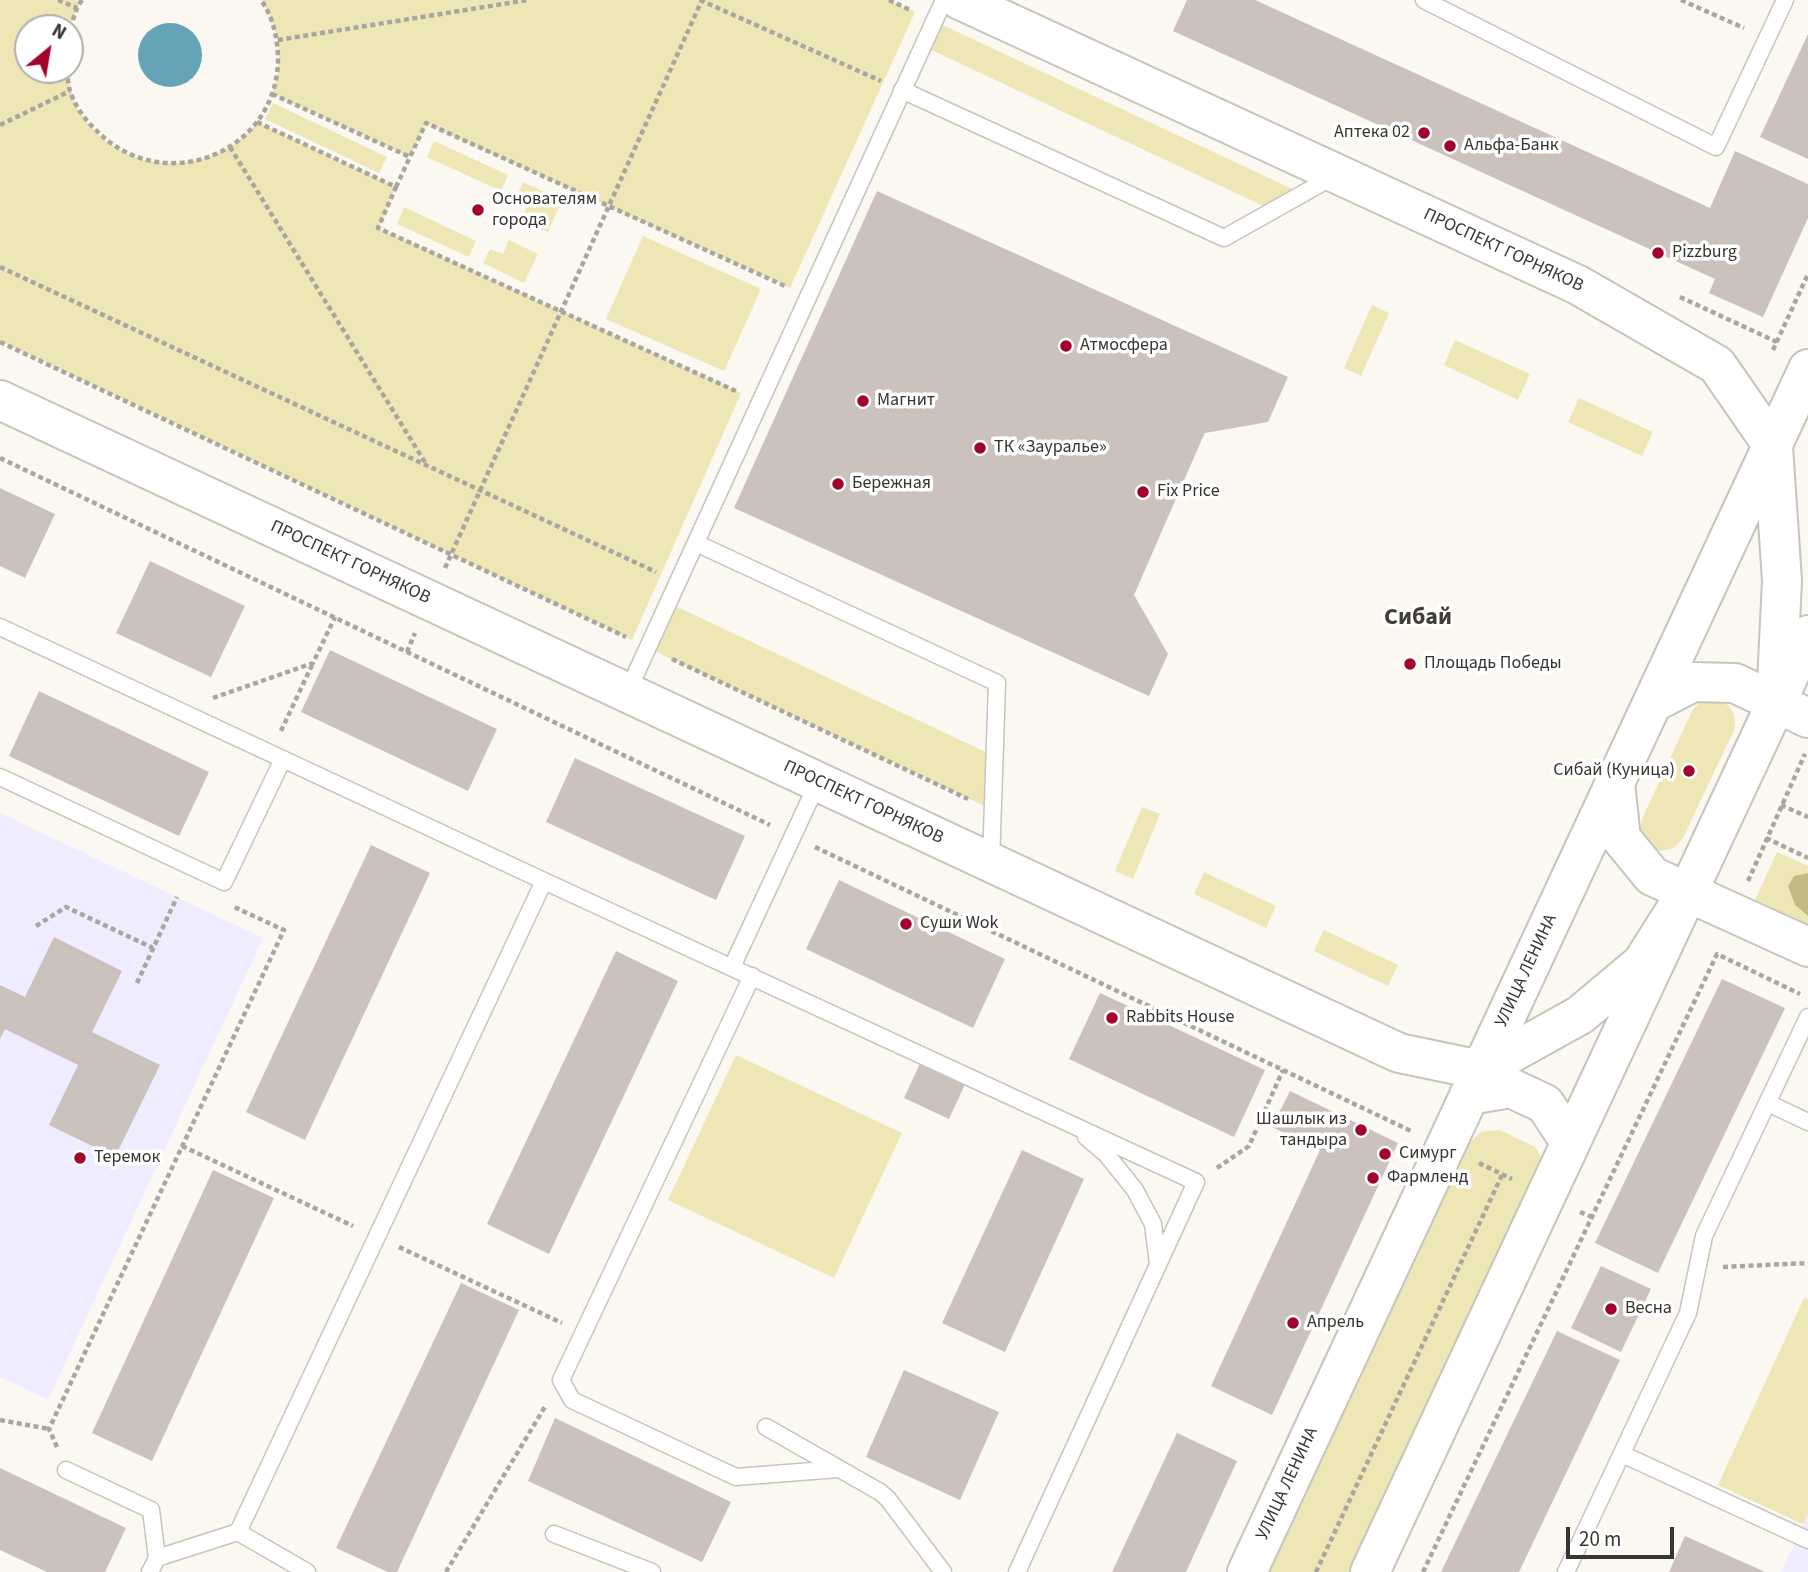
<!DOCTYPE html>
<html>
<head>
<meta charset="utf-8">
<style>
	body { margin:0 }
	#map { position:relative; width:1808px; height:1572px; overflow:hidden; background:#faf8f0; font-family:"Source Sans 3",sans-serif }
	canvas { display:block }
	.north { position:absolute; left:14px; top:14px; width:70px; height:70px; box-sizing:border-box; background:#fff; border:2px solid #afaead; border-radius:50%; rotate:30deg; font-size:19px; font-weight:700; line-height:28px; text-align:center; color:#363532 }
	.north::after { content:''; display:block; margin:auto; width:24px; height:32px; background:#a2032c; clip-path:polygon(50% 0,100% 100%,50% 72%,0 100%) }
	.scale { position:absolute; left:1566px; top:1527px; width:108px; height:32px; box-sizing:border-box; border:4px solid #363532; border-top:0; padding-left:9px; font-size:21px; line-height:24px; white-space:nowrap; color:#363532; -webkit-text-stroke:5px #fff; paint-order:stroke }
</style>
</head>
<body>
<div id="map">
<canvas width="1808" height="1572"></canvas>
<div class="north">N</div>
<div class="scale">20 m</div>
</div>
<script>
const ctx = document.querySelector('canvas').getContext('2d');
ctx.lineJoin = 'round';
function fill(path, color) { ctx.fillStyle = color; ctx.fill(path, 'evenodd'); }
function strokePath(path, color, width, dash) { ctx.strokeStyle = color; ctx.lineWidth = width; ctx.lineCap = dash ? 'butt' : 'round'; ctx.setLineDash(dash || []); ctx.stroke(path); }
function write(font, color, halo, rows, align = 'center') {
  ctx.font = font + ' "Source Sans 3",sans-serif'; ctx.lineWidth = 7; ctx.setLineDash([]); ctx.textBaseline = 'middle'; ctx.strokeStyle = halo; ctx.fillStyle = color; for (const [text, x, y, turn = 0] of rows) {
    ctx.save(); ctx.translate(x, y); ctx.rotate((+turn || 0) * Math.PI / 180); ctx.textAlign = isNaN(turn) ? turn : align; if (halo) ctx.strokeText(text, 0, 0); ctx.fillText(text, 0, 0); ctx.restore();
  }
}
fill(new Path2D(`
	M0,813L263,938L48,1400L0,1377Z
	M1808,1514V1572H1781L1798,1536Z`), '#eeecfe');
fill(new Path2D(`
	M0,0H82L77,8L70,28H28V70H66C70,88 74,105 85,120C114,160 171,174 215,154C230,147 247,137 257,122L396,187L379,228L741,393L632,640L0,341Z
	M261,0H889L915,12L790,288L426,124L410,157L272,94C274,87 277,79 278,72C281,48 275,20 261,0Z
	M934,21L1303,194L1274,211L923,46Z
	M273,103L387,157L379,173L265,119Z
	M434,141L508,175L501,191L427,157Z
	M523,182L562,200L548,232L520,220L528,204L516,198Z
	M404,207L476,241L469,257L397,224Z
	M643,236L761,289L724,371L606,319Z
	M509,240L538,254L524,283L483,263L490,249L503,254Z
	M1372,305L1389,313L1361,376L1344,368Z
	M1455,340L1530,374L1518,400L1444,365Z
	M1579,398L1653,432L1642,456L1568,422Z
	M669,603L994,756L993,810L648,648Z
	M1716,698C1732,706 1735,710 1735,728L1683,838L1674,848L1660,851L1647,845L1640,833L1642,819L1693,709L1703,700Z
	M1142,807L1160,814L1133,879L1115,871Z
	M1777,852L1808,866V873L1794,876L1795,905L1808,916V925L1755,900Z
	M1204,872L1276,906L1266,928L1194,894Z
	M1324,930L1398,965L1388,986L1314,951Z
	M736,1055L902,1133L834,1278L668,1200Z
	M1500,1130L1535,1147L1545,1162L1358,1572H1268L1468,1144L1481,1132Z
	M1804,1298L1808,1299V1514L1803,1524L1718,1485Z`), '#efe6b6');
fill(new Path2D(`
	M1808,873V916L1795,905L1788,886L1794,876Z`), '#c4ba86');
fill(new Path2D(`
	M138 55a32 32 0 1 1 64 0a32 32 0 1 1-64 0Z`), '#65a4b6');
fill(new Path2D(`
	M1187,0H1255L1710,208L1735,151L1808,184V218L1763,317L1709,293L1715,279L1173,31Z
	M1808,34V159L1760,137Z
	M877,191L1288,377L1268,422L1205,433L1202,439L1134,595L1168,654L1149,696L734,508Z
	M0,488L55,514L25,578L0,566Z
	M150,561L245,606L211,677L116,633Z
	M330,650L497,729L468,791L301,712Z
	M39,691L209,772L179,836L9,756Z
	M575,758L745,836L716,900L546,822Z
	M371,845L430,873L305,1140L246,1112Z
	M839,880L1005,959L973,1028L806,949Z
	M54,937L122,971L92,1032L160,1065L115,1157L49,1125L78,1065L5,1029L0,1039V985L25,997Z
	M616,951L678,981L549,1254L487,1224Z
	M1722,979L1785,1008L1658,1273L1595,1243Z
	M1100,993L1265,1070L1234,1137L1069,1059Z
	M922,1059L967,1080L949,1119L904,1098Z
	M1290,1091L1398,1143L1272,1415L1211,1386L1320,1150L1272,1127Z
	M1022,1150L1084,1179L1005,1352L942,1323Z
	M213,1170L274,1198L152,1461L92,1433Z
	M1601,1266L1651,1289L1621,1352L1571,1328Z
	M461,1283L519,1310L397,1572H388L336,1548Z
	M1557,1331L1620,1360L1519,1572H1441Z
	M904,1370L999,1412L960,1500L866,1457Z
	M555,1418L731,1502L702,1562L528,1481Z
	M1177,1433L1237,1461L1186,1572H1112Z
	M0,1468L126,1528L105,1572H47L0,1550Z
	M1685,1536L1765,1572H1669Z`), '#cbc2be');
const service = new Path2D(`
	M1424,0L1716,147L1785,0
	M902,90L1224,238L1336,175
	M696,543L997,683L991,863
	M0,627L544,881L1196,1182L1017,1572
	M627,693L944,0
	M0,777L224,882L283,759
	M732,967L818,782
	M752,976L561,1380L572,1400L736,1477L838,1469
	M1768,1103L1808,1122
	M1086,1137L1107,1155L1135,1190L1153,1224L1158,1264
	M766,1427L880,1492L888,1499L943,1572
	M1622,1454L1808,1540
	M66,1470L151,1510L157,1558L150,1572
	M238,1532L307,1572
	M554,1534L652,1572
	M157,1558L238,1532L544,881
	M1566,1572L1688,1313L1704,1236L1808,1017`);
const secondary = new Path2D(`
	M960,0L1578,285L1717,365L1773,446L1782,581L1776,703
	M0,400L1399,1053L1481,1070L1580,1015L1642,963L1687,892
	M1654,702L1693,682L1735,683L1808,718
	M1615,784L1621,838L1652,876L1808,947
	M1469,1095L1511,1088L1545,1104L1570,1142
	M1247,1572L1808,369
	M1370,1572L1808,635`);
strokePath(service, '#c6c5bc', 19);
strokePath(secondary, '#c6c5bc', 42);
strokePath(new Path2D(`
	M58,0L77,8
	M700,0L881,81
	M889,0L910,10
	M1681,0L1744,28
	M70,28L77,8L82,0
	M278,40L528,0
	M66,70C68,77 68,85 70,91C75,106 85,120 97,131C164,199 280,152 278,56C277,36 273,17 261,0
	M272,94L410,157L426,123L785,286
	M257,122L396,187L378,228L738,392
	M0,125L70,91
	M230,147L426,464
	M396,187L410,157
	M0,267L656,572
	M1680,297L1777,342
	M0,342L626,637
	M1773,350L1808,274
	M0,458L770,825
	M445,568L702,0
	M407,652L415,633
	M672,659L968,799
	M213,698L313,663L335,617
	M281,731L313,663
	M1781,805L1808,817
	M1766,838L1808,858
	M815,847L1411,1131
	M1748,881L1805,754
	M36,926L66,907L153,948
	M137,983L177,897
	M182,1146L353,1226
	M1479,1163L1512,1179
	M1217,1168L1249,1146L1283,1070
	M1580,1212L1592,1217
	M399,1247L562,1323
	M1723,1267L1808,1263
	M0,1420L49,1429
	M57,1447L49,1429L284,930L232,906
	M446,1572L546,1405
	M1316,1572L1502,1175
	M1423,1572L1717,954L1800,994`), '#a7a6a0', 4.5, [5, 3.5]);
strokePath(service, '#fff', 16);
strokePath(secondary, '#fff', 38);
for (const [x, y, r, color] of [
	[1424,133,7,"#a2032c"],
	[1450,146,7,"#a2032c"],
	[478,210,7,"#a2032c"],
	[1658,253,7,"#a2032c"],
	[1066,346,7,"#a2032c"],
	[863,401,7,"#a2032c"],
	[980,448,7,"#a2032c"],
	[838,484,7,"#a2032c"],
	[1143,492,7,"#a2032c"],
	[1410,664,7,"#a2032c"],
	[1689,771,7,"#a2032c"],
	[906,924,7,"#a2032c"],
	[1112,1018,7,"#a2032c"],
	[1361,1130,7,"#a2032c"],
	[1385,1154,7,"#a2032c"],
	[80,1158,7,"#a2032c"],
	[1373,1178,7,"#a2032c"],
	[1611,1309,7,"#a2032c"],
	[1293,1323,7,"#a2032c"]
]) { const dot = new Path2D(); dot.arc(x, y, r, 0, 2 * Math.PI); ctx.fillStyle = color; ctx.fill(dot); strokePath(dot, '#fff', 2.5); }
write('18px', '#363532', '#fff', [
	["Аптека 02",1410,133,"right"],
	["Альфа-Банк",1464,146],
	["Основателям",492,200],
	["города",492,221],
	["Pizzburg",1672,253],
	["Атмосфера",1080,346],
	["Магнит",877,401],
	["ТК «Зауралье»",994,448],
	["Бережная",852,484],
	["Fix Price",1157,492],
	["Площадь Победы",1424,664],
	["Сибай (Куница)",1675,771,"right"],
	["Суши Wok",920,924],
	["Rabbits House",1126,1018],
	["Шашлык из",1347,1120,"right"],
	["тандыра",1347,1141,"right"],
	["Симург",1399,1154],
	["Теремок",94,1158],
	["Фармленд",1387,1178],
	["Весна",1625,1309],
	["Апрель",1307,1323]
], 'left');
write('18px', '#363532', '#fff', [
	["ПРОСПЕКТ ГОРНЯКОВ",1503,251,25],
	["ПРОСПЕКТ ГОРНЯКОВ",350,563,25],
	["ПРОСПЕКТ ГОРНЯКОВ",863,803,25],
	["УЛИЦА ЛЕНИНА",1527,971,-65],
	["УЛИЦА ЛЕНИНА",1288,1484,-65]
]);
write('bold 24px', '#403e37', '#fff', [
	["Сибай",1418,619]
]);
</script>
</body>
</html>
